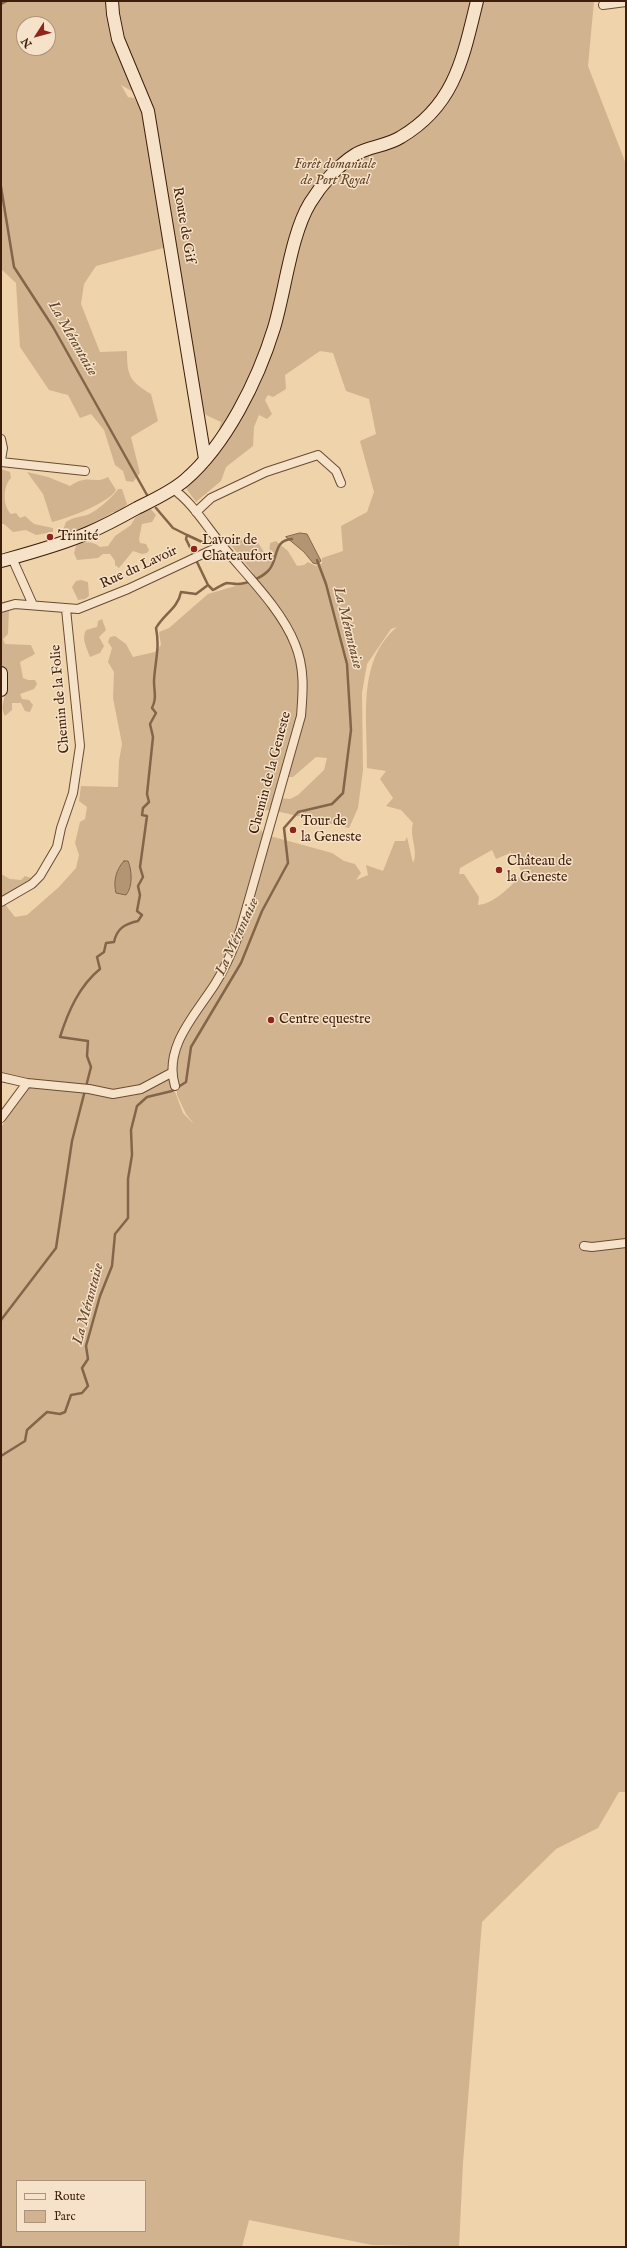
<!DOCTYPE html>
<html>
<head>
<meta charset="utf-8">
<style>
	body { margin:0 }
	#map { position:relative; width:627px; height:2248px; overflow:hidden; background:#efd3aa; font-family:"IM FELL English",serif }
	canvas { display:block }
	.frame { position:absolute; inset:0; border:2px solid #3e1e0a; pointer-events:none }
	.legend { position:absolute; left:16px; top:2180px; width:130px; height:52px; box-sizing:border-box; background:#f5e2c8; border:1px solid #ac947c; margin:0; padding:5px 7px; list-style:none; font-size:12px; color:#3e1e0a }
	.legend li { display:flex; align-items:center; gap:8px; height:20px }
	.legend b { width:20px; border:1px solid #ac947c }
	.north { position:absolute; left:16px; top:16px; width:40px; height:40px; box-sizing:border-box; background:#f5e2c8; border:1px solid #ac947c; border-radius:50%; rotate:234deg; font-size:11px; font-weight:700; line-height:16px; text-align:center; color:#3e1e0a }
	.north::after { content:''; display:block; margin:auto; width:14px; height:18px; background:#8f2418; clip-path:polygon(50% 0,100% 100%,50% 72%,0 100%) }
</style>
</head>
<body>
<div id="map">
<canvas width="627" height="2248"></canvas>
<div class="frame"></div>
<ul class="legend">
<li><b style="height:5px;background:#f5e2c8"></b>Route</li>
<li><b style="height:11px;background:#d1b48f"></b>Parc</li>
</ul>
<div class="north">N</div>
</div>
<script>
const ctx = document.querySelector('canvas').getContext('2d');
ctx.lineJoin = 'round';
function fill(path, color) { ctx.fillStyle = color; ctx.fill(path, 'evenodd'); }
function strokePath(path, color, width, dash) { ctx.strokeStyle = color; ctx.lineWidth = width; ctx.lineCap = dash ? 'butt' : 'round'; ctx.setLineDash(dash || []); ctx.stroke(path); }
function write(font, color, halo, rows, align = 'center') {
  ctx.font = font + ' "IM FELL English",serif'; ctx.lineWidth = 3; ctx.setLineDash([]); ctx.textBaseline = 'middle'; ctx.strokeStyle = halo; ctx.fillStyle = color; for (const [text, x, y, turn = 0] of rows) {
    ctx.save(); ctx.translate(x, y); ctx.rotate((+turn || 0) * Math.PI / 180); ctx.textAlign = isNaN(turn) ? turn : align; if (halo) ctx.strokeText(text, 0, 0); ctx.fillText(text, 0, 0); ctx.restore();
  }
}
fill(new Path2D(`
	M1,1H594L588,66L626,164V1792H619L598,1828L556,1849L482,1922L463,2163L459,2247L372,2245L249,2220L242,2247H1V1128L24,1086L80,1091L112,1097L169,1076L183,1113L194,1124L186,1114L177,1095L176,1059L187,1030L231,960L270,836L332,853L344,861L355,864L361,873L356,880L368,875L366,865L383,871L395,841H405L407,837L413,863C419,851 409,837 413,823L401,810L386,806L393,798L380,779L386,771L367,768C368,721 356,661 397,627L391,629L367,664L362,693L363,770L358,808L349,828L276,811L280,798L290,799L298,795L324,770L327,758L316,757L293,777H287L304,721L297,641L252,577L254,574L231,545L238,539L255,538L269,560L270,543L276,541L288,551L297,566L304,565L308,562L316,566L322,563V558L343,551L341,526L367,512L374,492L360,441L376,434L369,399L346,391L333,353L320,351L285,375L286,389L273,397L268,395L265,400L272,414L267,419L259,415L254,427L253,446L226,467L221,481L196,502L186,488L210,463L221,422L206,415L199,402L149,101L121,85L128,97L134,98L144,113L167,247L96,266L84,284L81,304L100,352L127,351C127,377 130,381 151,394L158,421L131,437L140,473L133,482L126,481L123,471L115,465L104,430L91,414L80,418L68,395L49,390L20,347L16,283L1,269ZM24,24H48V48H24ZM492,850L496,859L510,853L509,850L526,879L521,875C511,886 494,904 478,905L479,897L464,874H459L460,868ZM17,2181H145V2231H17Z
	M1,469L10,472L11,478C3,486 2,505 11,514L16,513L20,518L25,516L34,524L53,528V532L36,535L26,530L13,532L4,524H1Z
	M27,472L48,477L70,486C89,473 93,485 108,477L116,490C109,503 66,519 52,522L43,494Z
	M118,489H122L127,504L119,514L113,512L83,530L77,529L73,534L66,537L63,530L66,522C74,517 79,517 87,515C96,512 114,496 118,489Z
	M149,507L156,515L152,522L142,524L139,539L140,543L146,544L149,550L147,553L142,554L133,551L119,568L115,565V561L110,554H103L98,558L77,560L74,553L76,546C85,541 92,541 100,547L108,546L115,536L131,525L135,518Z
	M81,580L88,582L89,596L85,599L78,600L72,587L76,581Z
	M249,582C262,598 277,613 287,631C318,687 287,755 272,811L267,810L259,818V827L265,836L237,932L222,968L179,1035L168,1072C159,1077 148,1085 138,1088C102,1098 38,1082 1,1073V905L4,903L15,917L27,915L59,887L76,868L79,855L75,843L80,822L85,819L87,807L79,801L81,786L118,787L119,761L122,744L113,698L114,672L108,662L112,648L108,642L110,637L115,636L126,644L133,657L155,652L161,645L159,632L169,628L208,594ZM129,865V871L115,888L118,868Z
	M9,609L8,634L3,639L5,644L31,645L35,654L20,662L23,678L28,680H35L37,684L34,689L20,694L22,699L29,700L33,705L30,712L25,711L21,703H12V710L5,716C0,707 4,703 5,693C5,683 2,674 1,665C0,647 1,629 1,611Z
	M102,619L106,630L99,637L104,646L100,653L90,657C87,648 81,639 86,630L97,627L98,621Z
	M1,874L10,879L21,880L25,876L31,878L30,883L1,900Z`), '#d1b48f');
const water = new Path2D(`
	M300,533L307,534L321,561L317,564L313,563L304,552L286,537Z
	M124,861H128C132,870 133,887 126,895L116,893C113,882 116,869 124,861Z`);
fill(water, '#b39574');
strokePath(water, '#84654a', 1);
strokePath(new Path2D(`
	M1,4L7,1
	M1,187L14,267L53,327L147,495
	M156,508L173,528L187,535L186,539L208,585L213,590C217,588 223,584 227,583C230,583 234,584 237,584C247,584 261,578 268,571C279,561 272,540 292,539
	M187,535L202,542
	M1,1320L56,1248L72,1141L91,1067L87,1056L88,1041L60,1037C68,1012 79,986 100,969L97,957L104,952L106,943L114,942C117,928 125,924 138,921L142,915L137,911L140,895L138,886L143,877L140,867L147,816L142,815L143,808L149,802L147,794L153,737L150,724L156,713L152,708C157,698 154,692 154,681C155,661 160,649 156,628C164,614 178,608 181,592L196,594L208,585
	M1,1456L25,1441L27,1430L47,1412L60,1414L65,1412L71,1395L82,1393L88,1386L82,1368L88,1359L86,1346L100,1296L112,1266L115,1234L128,1218V1179L132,1155L131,1130L137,1106L147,1097L172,1091L186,1082L191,1047L241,963L262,911L288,863L284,828L298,812L332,804L343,793L351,730L347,664L326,584L317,560`), '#84654a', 2.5);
const street = new Path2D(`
	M603,5L626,2
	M1,439L3,448L1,460
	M1,462L85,471
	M173,489C192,502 206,526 221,544C245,574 281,608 295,644C305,668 303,692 301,716L240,931C233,950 226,967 215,984C196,1014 163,1047 175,1086
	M196,512L211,498L266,472L318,455L336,471L341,483
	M12,558L33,605
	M1,608L15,604L78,609L128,589L222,545
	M1,902L32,884L40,876L57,847L61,828L73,793L80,746L66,609
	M1,1077L27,1083L89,1089L113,1094L141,1089L171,1073
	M1,1118L27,1083
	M584,1246L592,1247L626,1243`);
const secondary = new Path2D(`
	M112,1L113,14L118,39L148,111L205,459
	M1,561C30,553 60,545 88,533C104,526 121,517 137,508C153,500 171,492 185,480C226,445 258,380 274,328C285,292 291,234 310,203C321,185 338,165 356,154C370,146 387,146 401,137C455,105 463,58 477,1
	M1,673V690`);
strokePath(street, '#6a4b32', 10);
strokePath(secondary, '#3e1e0a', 14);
strokePath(street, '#f5e2c8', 8);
strokePath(secondary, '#f5e2c8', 12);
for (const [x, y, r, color] of [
	[50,537,4,"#8f2418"],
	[194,549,4,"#8f2418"],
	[293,830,4,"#8f2418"],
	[499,870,4,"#8f2418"],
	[271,1020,4,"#8f2418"]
]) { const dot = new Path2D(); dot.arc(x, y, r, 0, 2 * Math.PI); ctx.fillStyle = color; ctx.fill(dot); strokePath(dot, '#f5e2c8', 1.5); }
write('italic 14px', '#63442b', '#f5e2c8', [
	["Forêt domaniale",335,165],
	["de Port Royal",335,181]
]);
write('14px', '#3e1e0a', '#f5e2c8', [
	["Route de Gif",183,225,80],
	["Rue du Lavoir",139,568,-25],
	["Chemin de la Folie",61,699,-95],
	["Chemin de la Geneste",271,773,-75]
]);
write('14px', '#3e1e0a', '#f5e2c8', [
	["Trinité",58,537],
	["Lavoir de",202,541],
	["Chateaufort",202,557],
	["Tour de",301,822],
	["la Geneste",301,838],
	["Château de",507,862],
	["la Geneste",507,878],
	["Centre equestre",279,1020]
], 'left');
write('italic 15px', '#67482f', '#f5e2c8', [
	["La Mérantaise",72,339,60],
	["La Mérantaise",347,628,76],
	["La Mérantaise",238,937,-65],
	["La Mérantaise",89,1304,-75]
]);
</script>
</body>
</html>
